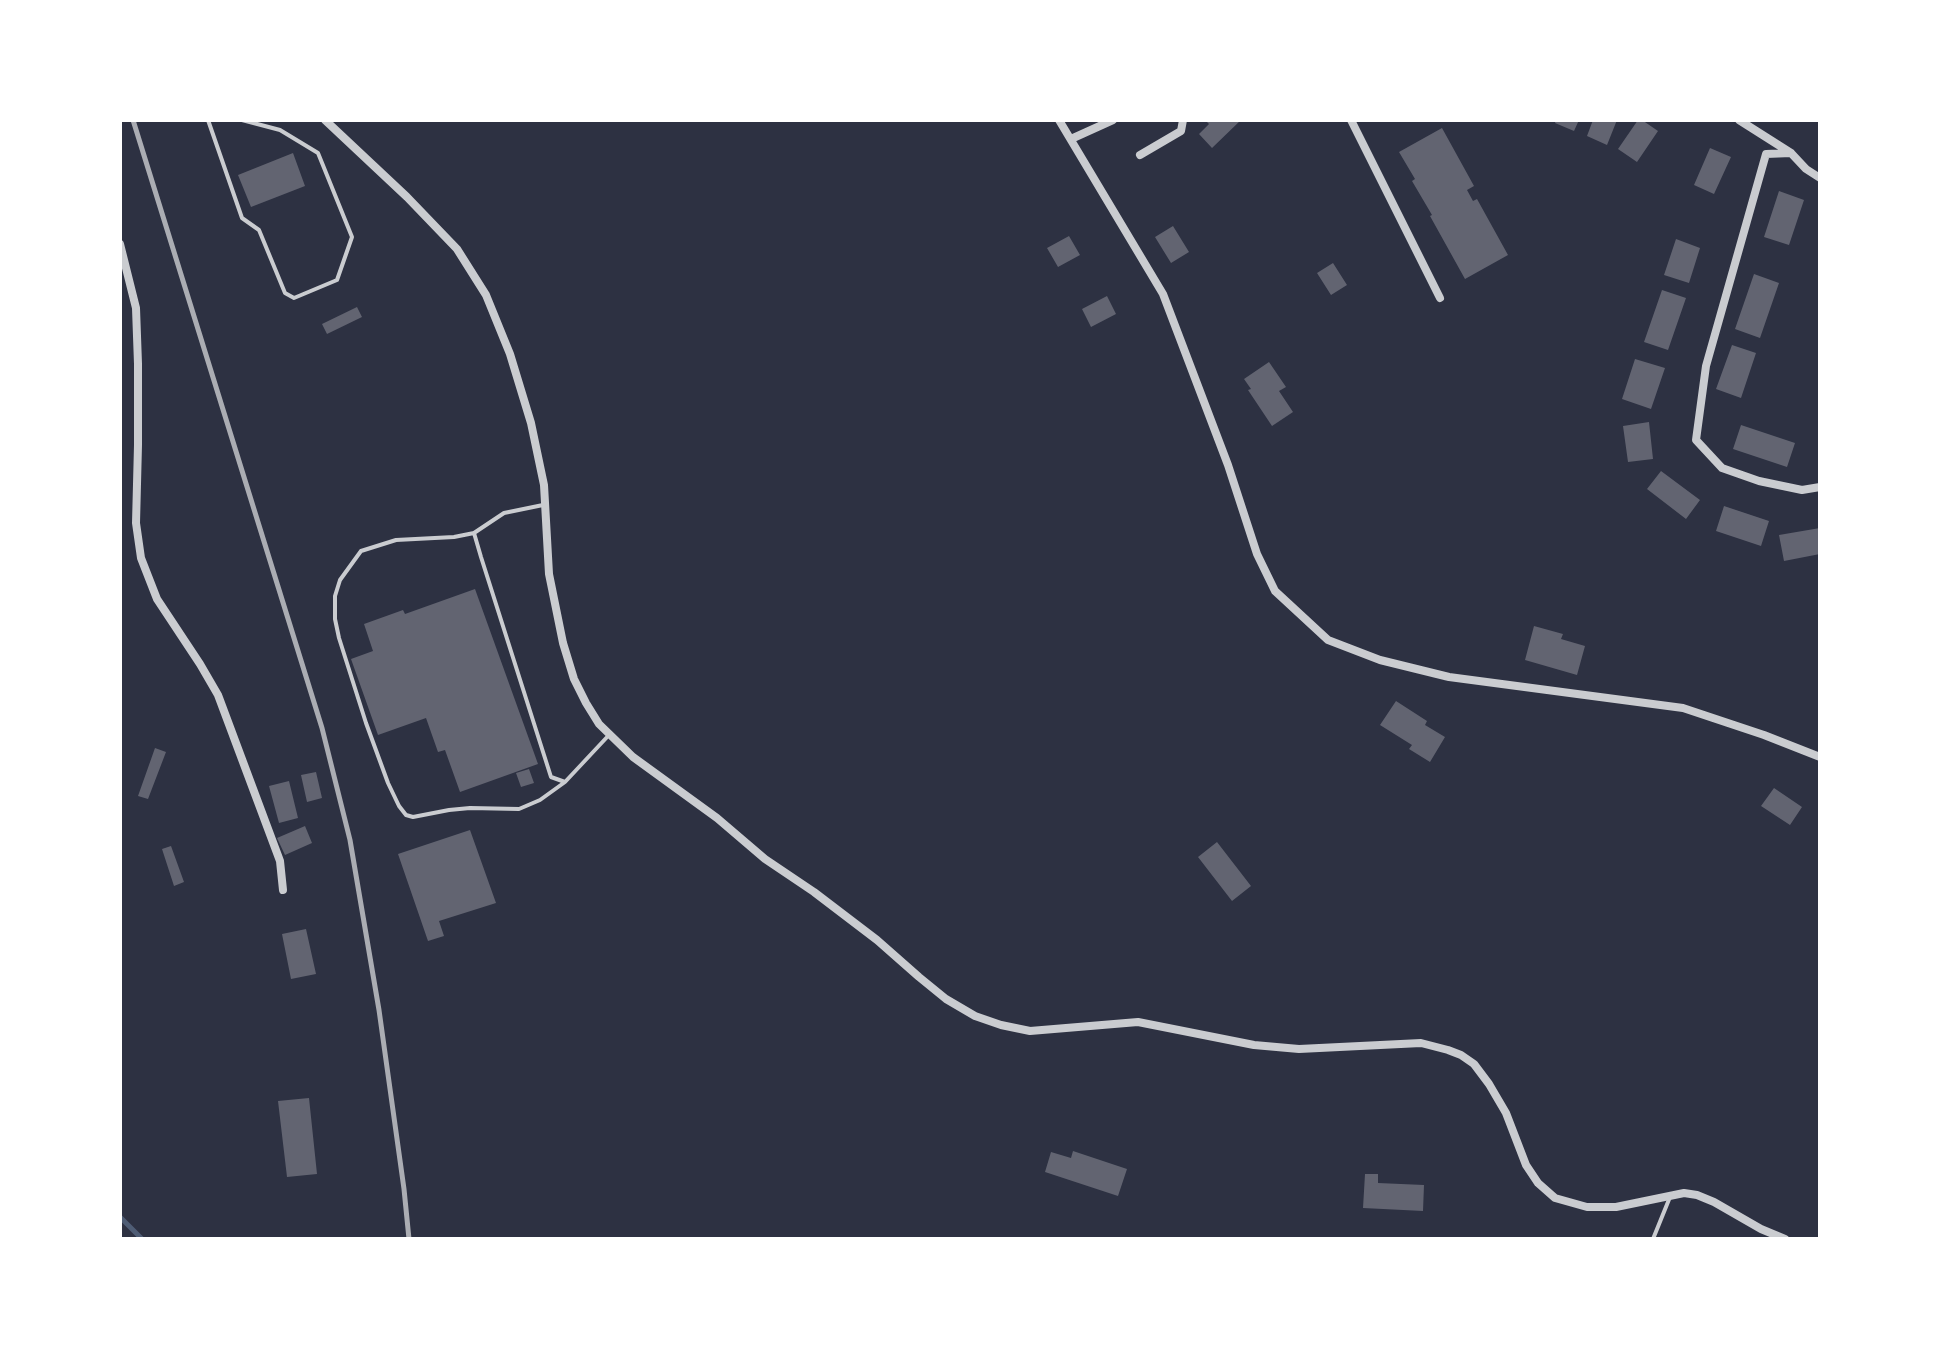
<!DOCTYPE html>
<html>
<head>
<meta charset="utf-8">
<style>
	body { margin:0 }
	#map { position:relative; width:1940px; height:1359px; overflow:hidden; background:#2d3142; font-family:"DejaVu Sans",sans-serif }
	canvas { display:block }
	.frame { position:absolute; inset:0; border:122px solid #fff; pointer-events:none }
</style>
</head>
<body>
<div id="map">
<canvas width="1940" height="1359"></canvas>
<div class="frame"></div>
</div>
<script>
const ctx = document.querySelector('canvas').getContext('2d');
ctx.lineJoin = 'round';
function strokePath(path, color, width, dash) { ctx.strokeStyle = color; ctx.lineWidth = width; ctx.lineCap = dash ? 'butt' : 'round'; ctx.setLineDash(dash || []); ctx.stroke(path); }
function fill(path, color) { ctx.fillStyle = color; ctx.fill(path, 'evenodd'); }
strokePath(new Path2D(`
	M120,1217L142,1239`), '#4f5d75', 5);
fill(new Path2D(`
	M1205,120H1241L1212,148L1199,134L1209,124Z
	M1556,120H1579L1574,131L1555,123Z
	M1593,120H1617L1607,145L1587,136Z
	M1638,120H1642L1658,131L1637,162L1618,149Z
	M1442,128L1474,186L1467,190L1473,201L1477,199L1508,255L1465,279L1430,216L1432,215L1412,181L1415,179L1399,152Z
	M1710,148L1731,157L1714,194L1694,185Z
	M293,153L305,186L251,207L238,175Z
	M1779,191L1804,200L1789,245L1764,237Z
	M1173,226L1189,252L1171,263L1155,237Z
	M1069,236L1080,255L1058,267L1047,248Z
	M1676,239L1700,248L1689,283L1664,275Z
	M1333,263L1347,285L1331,295L1317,273Z
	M1754,274L1779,283L1760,338L1735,329Z
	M1662,290L1686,298L1668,350L1644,342Z
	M1107,296L1116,314L1091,327L1082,309Z
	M357,307L362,317L327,334L322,324Z
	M1732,345L1756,353L1741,398L1716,389Z
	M1635,359L1665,368L1651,409L1622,399Z
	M1269,362L1286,387L1279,391L1293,412L1272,426L1248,390L1251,389L1244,379Z
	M1649,422L1653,459L1628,462L1623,426Z
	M1741,425L1795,443L1787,467L1733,449Z
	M1661,471L1700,500L1686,519L1647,489Z
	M1724,506L1769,521L1761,546L1716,531Z
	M1820,528V554L1784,561L1779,535Z
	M475,589L538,764L460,792L445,750L438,752L426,718L378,735L351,659L373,651L364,624L403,610L405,614Z
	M1534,626L1563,634L1561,639L1585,646L1577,675L1525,660Z
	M1396,701L1427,721L1425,725L1445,737L1430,762L1409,749L1412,745L1380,725Z
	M155,748L166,752L148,799L138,796Z
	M529,769L534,783L521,787L516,773Z
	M316,772L322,798L307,802L301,775Z
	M289,781L298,818L279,823L269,786Z
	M1774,788L1802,807L1790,825L1761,806Z
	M305,826L312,843L285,855L277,838Z
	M470,830L496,903L439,921L444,936L428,941L398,854Z
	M1217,842L1251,886L1232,901L1198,857Z
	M171,846L184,882L174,886L162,849Z
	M306,929L316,974L291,979L282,934Z
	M309,1098L317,1174L287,1177L278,1101Z
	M1073,1151L1127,1169L1118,1196L1045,1172L1051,1152L1071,1158Z
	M1365,1174H1378V1183L1424,1185L1423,1211L1363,1208Z`), '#626471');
strokePath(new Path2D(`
	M208,120L242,218L259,230L285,293L294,298L337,280L352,237L318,153L280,130L242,120
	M543,505L504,513L474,533L481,557L551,777L565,782L609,735
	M474,533L454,537L396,540L361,551L340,580L335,596V619L339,638L366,723L388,783L399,806L406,815L413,817L449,810L470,808L519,809L540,800L565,782
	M1653,1239L1670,1197`), '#caccd0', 4);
strokePath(new Path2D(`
	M325,120L407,197L457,249L486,295L510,354L531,423L544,485L549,574L563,643L574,679L586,703L599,724L633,757L717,818L765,859L814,892L877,940L919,977L946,999L975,1016L1001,1025L1030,1031L1138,1022L1254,1045L1299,1049L1421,1043L1448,1050L1461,1055L1474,1064L1489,1084L1506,1113L1526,1165L1538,1183L1555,1198L1587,1207H1616L1684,1193L1697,1195L1714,1202L1761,1229L1785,1239
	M1059,120L1163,294L1228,465L1257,554L1275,591L1328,640L1380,660L1449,677L1683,708L1764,735L1820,757
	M1351,120L1440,298
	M1739,120L1791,153L1806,169L1820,178
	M1071,139L1113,120
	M1791,153L1766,154L1706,366L1696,440L1722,468L1759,481L1802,490L1820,487
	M1140,155L1181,131L1183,120
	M120,244L136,308L138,364V445L136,523L141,558L157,599L200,664L218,695L280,861L283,890`), '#caccd0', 8);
strokePath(new Path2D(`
	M133,120L322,728L350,840L379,1010L404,1189L409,1239`), '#abadb3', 5);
</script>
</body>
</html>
